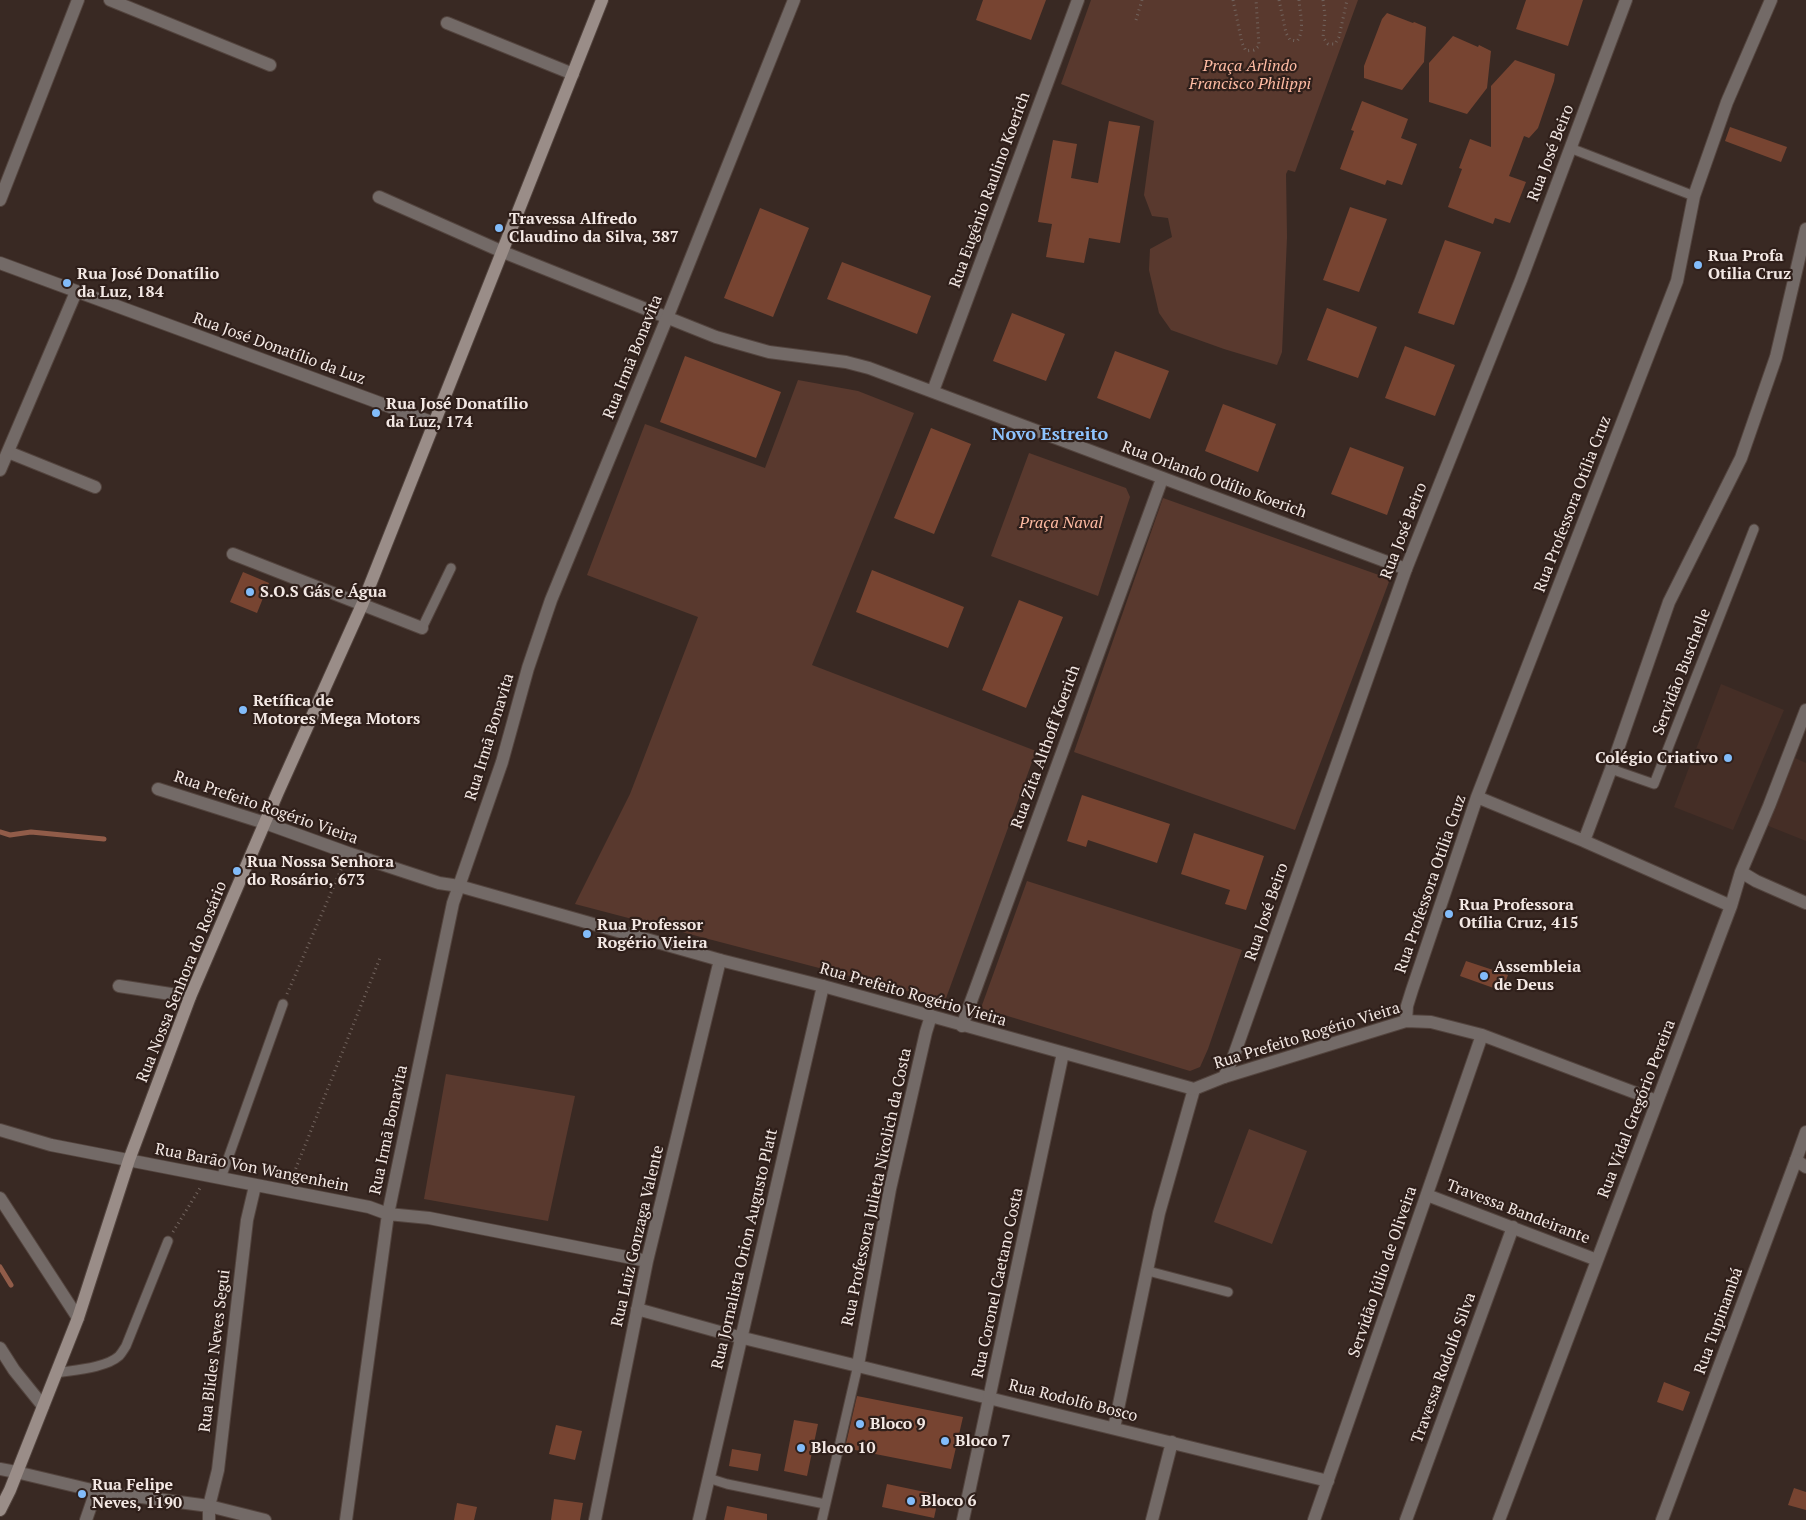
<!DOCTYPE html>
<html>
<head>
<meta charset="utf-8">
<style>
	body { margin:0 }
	canvas { display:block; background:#392923 }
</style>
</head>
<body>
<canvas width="1806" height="1520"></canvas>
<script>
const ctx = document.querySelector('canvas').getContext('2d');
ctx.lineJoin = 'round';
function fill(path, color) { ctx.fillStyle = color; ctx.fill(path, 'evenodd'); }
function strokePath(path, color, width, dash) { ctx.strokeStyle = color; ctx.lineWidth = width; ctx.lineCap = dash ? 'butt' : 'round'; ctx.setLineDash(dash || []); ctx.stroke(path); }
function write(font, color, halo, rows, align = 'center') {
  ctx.font = font + ' "PT Serif",serif'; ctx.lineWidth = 4.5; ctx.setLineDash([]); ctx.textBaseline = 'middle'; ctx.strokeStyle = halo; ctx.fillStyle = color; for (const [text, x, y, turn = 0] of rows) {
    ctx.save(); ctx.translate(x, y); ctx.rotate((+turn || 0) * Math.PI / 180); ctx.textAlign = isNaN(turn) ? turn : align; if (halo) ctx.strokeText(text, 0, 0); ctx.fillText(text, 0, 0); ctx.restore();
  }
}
fill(new Path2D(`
	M1721,684L1784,710L1733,830L1674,807Z
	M1795,758L1806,763V841L1766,825Z`), '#452e26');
fill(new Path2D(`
	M1091,0H1358L1295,172L1288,170L1286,174L1287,237L1282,352L1277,365L1224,349L1171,330L1159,313L1149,270L1150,249L1172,237L1168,218L1152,216L1144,195L1154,121L1061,84Z
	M798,380L858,391L914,413L812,665L1036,751L945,1001L575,904L630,794L698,617L587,575L645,424L765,468Z
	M1029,453L1126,488L1130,497L1098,596L991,556Z
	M1163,498L1390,579L1295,830L1074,752Z
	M1027,881L1242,950L1208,1049L1200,1067L1190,1071L981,1008Z
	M446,1074L575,1096L548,1221L424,1199Z
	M1249,1129L1307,1151L1272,1244L1214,1222Z`), '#59392e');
strokePath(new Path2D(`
	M0,832L10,835L31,832L104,839
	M0,1267L11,1285`), '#915c49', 5);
fill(new Path2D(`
	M983,0H1046L1031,40L976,20Z
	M1526,0H1583L1568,46L1516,29Z
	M1387,13L1413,23L1414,22L1426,27L1424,62L1402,90L1364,78V66L1382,19Z
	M1453,36L1478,47L1479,45L1491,51L1487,88L1467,114L1429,102V63Z
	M1515,60L1555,74L1554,81L1538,128L1529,138L1524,136L1509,176L1526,182L1510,223L1495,218L1493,224L1448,207L1462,169L1459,168L1470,139L1491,147V86Z
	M1362,101L1408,119L1401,138L1417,144L1402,185L1387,180L1385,185L1340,169L1354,131L1351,130Z
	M1109,121L1140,126L1120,243L1089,238L1084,263L1046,257L1052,224L1038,222L1053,140L1077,144L1071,178L1098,183Z
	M1730,127L1787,147L1781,162L1725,141Z
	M1350,207L1387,219L1359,292L1323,280Z
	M760,208L809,228L773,317L724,298Z
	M1445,240L1481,252L1454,325L1418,313Z
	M842,262L931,296L917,334L827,299Z
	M1327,308L1377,327L1358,378L1307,360Z
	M1012,313L1065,334L1046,381L993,361Z
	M1405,346L1455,365L1435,416L1385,398Z
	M1115,351L1169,371L1150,419L1097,398Z
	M685,356L781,392L756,458L660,422Z
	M1223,404L1276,424L1258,472L1205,451Z
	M931,428L971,444L934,534L894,518Z
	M1350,447L1404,467L1387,515L1331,494Z
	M872,570L964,607L948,648L856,612Z
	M243,572L269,583L257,613L230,602Z
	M1019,600L1063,617L1026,708L982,690Z
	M1082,795L1170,824L1157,863L1088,840L1086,847L1067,841Z
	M1194,833L1264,856L1246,910L1225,904L1230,890L1181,874Z
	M1466,961L1508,975L1502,991L1460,976Z
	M1664,1382L1690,1392L1683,1411L1657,1402Z
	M857,1396L963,1417L951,1469L845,1448Z
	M794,1420L818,1424L807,1476L784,1471Z
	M556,1425L582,1431L575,1460L549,1454Z
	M732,1449L761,1454L758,1471L729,1466Z
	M887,1484L939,1495L934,1518L882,1507Z
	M1794,1488L1806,1492V1510L1788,1505Z
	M554,1499L583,1503L580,1520H551Z
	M457,1503L477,1507L474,1520H454Z
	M727,1506L767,1514V1520H724Z`), '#774431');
const service = new Path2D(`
	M1570,148L1694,196
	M422,628L451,568
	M1611,769L1654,784L1754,529
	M221,1178L283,1004
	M1148,1271L1228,1292
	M56,1373C73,1370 106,1368 119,1356C122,1353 124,1349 126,1346L168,1241
	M708,1478L727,1484L825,1504
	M822,1520L858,1365`);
const minor = new Path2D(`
	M110,0L270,65
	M447,23L573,74
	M379,197L503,252L716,337L769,352L846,362L869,368L1406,569
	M0,200L78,0
	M0,263L434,423
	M933,391L1078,0
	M8,452L95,487
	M0,470L76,292
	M233,554L422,628
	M158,789L265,823
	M1477,797L1584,841L1731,906
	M1584,841L1611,769L1669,602L1741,458L1776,357L1806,229
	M1741,872L1756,881L1806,903
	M119,986L190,997
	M1406,1021L1407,1006L1412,990L1477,797L1677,281L1694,196L1727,102L1771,0
	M962,1026L1162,479
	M1224,1077L1406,1021L1431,1022L1482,1035L1657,1101
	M0,1130L51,1145L369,1207L388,1214L429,1218L647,1261
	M1796,1160L1806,1132
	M1427,1195L1597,1260
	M637,1309L727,1334L1328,1481
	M858,1365L890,1189L926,1032L931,1016
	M1114,1428L1159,1213L1194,1089
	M0,1469L16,1472
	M86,1520L96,1491
	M209,1520V1506L218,1470L247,1220L255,1186
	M346,1520L388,1214L453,903L459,886
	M595,1520L647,1261L720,960
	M699,1520L823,986
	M1152,1520L1172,1442
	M1314,1520L1482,1035
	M1406,1520L1513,1227
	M1499,1520L1731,906L1741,872L1769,806L1806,710`);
const tertiary = new Path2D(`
	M265,823L348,853L439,883L459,886L720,960L823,986L1194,1089L1224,1077L1233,1058L1406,569L1521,280L1626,0
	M459,886L502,762L528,668L551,600L667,318L794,0
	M0,1198L78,1318
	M0,1348L14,1370L43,1406
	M16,1472L96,1491L209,1506L265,1520
	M963,1520L1063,1053
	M1662,1520L1796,1160L1806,1167`);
const secondary = new Path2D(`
	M0,1510L10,1490L78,1318L129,1160L190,997L278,792L362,605L602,0`);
strokePath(service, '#53443e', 11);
strokePath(minor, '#53443e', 14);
strokePath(tertiary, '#53443e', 14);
strokePath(secondary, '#53443e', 14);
strokePath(new Path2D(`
	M1233,0L1242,43L1246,51L1254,50L1259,46L1256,0
	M1279,0L1286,33L1290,40L1297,41C1305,31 1300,13 1299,0
	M1323,0L1325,16L1323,37L1328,44H1335L1339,37L1347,0
	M1136,20L1142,0
	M287,994L343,865
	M292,1178L380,958
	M173,1232L200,1188`), '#72645e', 3, [1, 4]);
strokePath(service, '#736a67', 9);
strokePath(minor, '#736a67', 12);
strokePath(tertiary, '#736a67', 12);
strokePath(secondary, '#9a8d88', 12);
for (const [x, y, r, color] of [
	[499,228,5,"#82bcfa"],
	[1698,265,5,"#82bcfa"],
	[67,283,5,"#82bcfa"],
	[376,413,5,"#82bcfa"],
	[250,592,5,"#82bcfa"],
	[243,710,5,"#82bcfa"],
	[1728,758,5,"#82bcfa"],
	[237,871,5,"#82bcfa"],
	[1449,914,5,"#82bcfa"],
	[587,934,5,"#82bcfa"],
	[1484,976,5,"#82bcfa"],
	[860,1424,5,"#82bcfa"],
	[945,1441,5,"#82bcfa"],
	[801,1448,5,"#82bcfa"],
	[82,1494,5,"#82bcfa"],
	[911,1501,5,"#82bcfa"]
]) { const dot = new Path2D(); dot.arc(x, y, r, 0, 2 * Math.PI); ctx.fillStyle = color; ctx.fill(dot); strokePath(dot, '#2f1f1a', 2); }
write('italic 16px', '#febba3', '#2f1f1a', [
	["Praça Arlindo",1250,66],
	["Francisco Philippi",1250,84],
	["Praça Naval",1061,523]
]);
write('16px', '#f3e8e4', '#2f1f1a', [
	["Rua José Beiro",1551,153,-69],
	["Rua Eugênio Raulino Koerich",990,190,-70],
	["Rua José Donatílio da Luz",279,349,20],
	["Rua Irmã Bonavita",633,357,-68],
	["Rua Orlando Odílio Koerich",1214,480,20],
	["Rua Professora Otília Cruz",1573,504,-69],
	["Rua José Beiro",1404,531,-69],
	["Servidão Buschelle",1682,672,-69],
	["Rua Irmã Bonavita",490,737,-73],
	["Rua Zita Althoff Koerich",1046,747,-70],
	["Rua Prefeito Rogério Vieira",266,808,19],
	["Rua Professora Otília Cruz",1431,884,-71],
	["Rua José Beiro",1267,912,-71],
	["Rua Nossa Senhora do Rosário",182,982,-68],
	["Rua Prefeito Rogério Vieira",913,995,16],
	["Rua Prefeito Rogério Vieira",1307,1036,-17],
	["Rua Vidal Gregório Pereira",1637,1109,-69],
	["Rua Irmã Bonavita",389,1130,-78],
	["Rua Barão Von Wangenhein",252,1168,11],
	["Rua Professora Julieta Nicolich da Costa",877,1187,-78],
	["Travessa Bandeirante",1518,1212,21],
	["Rua Luiz Gonzaga Valente",638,1236,-77],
	["Rua Jornalista Orion Augusto Platt",745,1249,-77],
	["Servidão Júlio de Oliveira",1383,1272,-71],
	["Rua Coronel Caetano Costa",998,1283,-78],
	["Rua Tupinambá",1719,1321,-70],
	["Rua Blides Neves Segui",215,1351,-83],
	["Travessa Rodolfo Silva",1444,1368,-70],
	["Rua Rodolfo Bosco",1073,1401,14]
]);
write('bold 16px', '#f3e8e4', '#2f1f1a', [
	["Travessa Alfredo",509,219],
	["Claudino da Silva, 387",509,237],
	["Rua Profa",1708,256],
	["Otilia Cruz",1708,274],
	["Rua José Donatílio",77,274],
	["da Luz, 184",77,292],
	["Rua José Donatílio",386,404],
	["da Luz, 174",386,422],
	["S.O.S Gás e Água",260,592],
	["Retífica de",253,701],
	["Motores Mega Motors",253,719],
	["Colégio Criativo",1718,758,"right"],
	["Rua Nossa Senhora",247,862],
	["do Rosário, 673",247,880],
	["Rua Professora",1459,905],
	["Otília Cruz, 415",1459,923],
	["Rua Professor",597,925],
	["Rogério Vieira",597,943],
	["Assembleia",1494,967],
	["de Deus",1494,985],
	["Bloco 9",870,1424],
	["Bloco 7",955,1441],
	["Bloco 10",811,1448],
	["Rua Felipe",92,1485],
	["Neves, 1190",92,1503],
	["Bloco 6",921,1501]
], 'left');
write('bold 18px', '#8ec4fe', '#2f1f1a', [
	["Novo Estreito",1050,435]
]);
</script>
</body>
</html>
